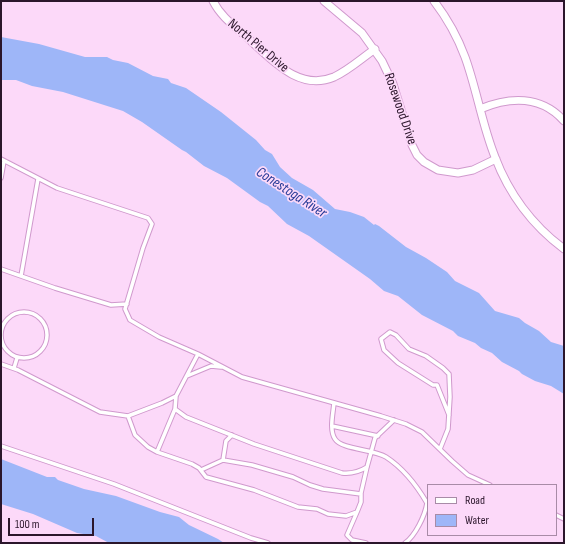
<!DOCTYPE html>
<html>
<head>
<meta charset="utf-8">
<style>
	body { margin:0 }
	#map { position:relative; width:565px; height:544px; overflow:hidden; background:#fcd9f9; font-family:"Sofia Sans Condensed",sans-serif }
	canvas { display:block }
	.frame { position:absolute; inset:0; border:2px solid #2b162b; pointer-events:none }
	.legend { position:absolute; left:427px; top:484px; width:130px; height:52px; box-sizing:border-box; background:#fcd9f9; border:1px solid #a88ba7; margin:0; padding:5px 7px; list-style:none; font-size:12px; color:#2b162b }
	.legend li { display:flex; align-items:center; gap:8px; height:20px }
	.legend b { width:20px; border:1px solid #a88ba7 }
	.scale { position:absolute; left:8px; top:518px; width:86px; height:18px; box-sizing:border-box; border:2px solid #2b162b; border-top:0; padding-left:5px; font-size:12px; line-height:14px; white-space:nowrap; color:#2b162b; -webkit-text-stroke:3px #fcd9f9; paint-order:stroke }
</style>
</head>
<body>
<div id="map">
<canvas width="565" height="544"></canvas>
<div class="frame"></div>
<ul class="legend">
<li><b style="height:5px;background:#fff"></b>Road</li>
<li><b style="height:11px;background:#9eb6f8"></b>Water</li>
</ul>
<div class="scale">100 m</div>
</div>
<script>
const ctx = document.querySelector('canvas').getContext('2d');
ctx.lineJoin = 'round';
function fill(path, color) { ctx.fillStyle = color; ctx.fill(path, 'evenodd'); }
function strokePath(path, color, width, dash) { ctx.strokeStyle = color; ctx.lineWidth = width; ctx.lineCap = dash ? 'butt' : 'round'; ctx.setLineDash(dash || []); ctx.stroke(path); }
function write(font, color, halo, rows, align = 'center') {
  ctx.font = font + ' "Sofia Sans Condensed",sans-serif'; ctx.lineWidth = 3.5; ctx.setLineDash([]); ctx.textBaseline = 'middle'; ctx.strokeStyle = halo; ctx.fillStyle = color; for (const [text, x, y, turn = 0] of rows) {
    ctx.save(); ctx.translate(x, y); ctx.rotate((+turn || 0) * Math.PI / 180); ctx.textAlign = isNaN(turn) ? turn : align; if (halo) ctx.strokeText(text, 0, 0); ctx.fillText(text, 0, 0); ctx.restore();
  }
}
fill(new Path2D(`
	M1,37L39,44L85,57H107L113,60L128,63L153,76L168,79L171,83L186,88L221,112L256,140L265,150L272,154L280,167L292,178L313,190L335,209L350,212L364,217L374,225L375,224L379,226L406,247L426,258L447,272L455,281L479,293L495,311L519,318L525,323L539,331L551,342L564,346V394L551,386L535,381L522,374L519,371L502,362L492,353L481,348L475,343L458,336L453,331L422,315L398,296L384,291L370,279L309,236L287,224L268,206L260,202L227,178L204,166L186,152L182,150L142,122L123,111L63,92L32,86L16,80H1Z
	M1,459L47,477H55L58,480L84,489L116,496L160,512L179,517L189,525L218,539L224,543H109L96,536L77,533L33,514L1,504Z`), '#9eb6f8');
const service = new Path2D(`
	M1,159L57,188L148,218L152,224L143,248L125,309L130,320L159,337L198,354L242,377L381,416L406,424L422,432L452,461L468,475L490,485
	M1,178L4,161
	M1,269L55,288L111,305L127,304
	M21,276L38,179
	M1 335a23 23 0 1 1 46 0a23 23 0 1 1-46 0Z
	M1,364L18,370L100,412L128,416L162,403L176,396
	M14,368L17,358
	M187,376L211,366L221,367
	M334,403C333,414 329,430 335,439C342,450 374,449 386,457C403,468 417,486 427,503C425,516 415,536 405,543
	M175,409L186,417L254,444L342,473C352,474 359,472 367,467
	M128,416L135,435L148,447L157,452L192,464L199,468L206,477L254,490L298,507L317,509L328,514L346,516L357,512L361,502V493L367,467L375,438L394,420
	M332,426L378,436
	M1,446L114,484L251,538L268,543
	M440,449L448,429L450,397L449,374L443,368L426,356L409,349L396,335L390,332L381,339L384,350L398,363L433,385H437L449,415
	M157,452L175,409L176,396L198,354
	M223,460L226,441L232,435
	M201,470L223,460L252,465L293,477L310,485L323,489L361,494
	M357,512L347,535L352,540L366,543
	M556,515L564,519`);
const minor = new Path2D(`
	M213,1C222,19 239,29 253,43C275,63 301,91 334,77C349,70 362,58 375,49
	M324,1L362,33L382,61L393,84L412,145L417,155L424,162L438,170L458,173L473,170L496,159
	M434,1C447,18 458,38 465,57C477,90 482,125 495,157C509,194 532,225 564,249
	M480,109C509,97 541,95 564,121`);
strokePath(service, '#d099cd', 5.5);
strokePath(minor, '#d099cd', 9);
strokePath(service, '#fff', 3.5);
strokePath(minor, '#fff', 7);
write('14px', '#2b162b', '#fcd9f9', [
	["North Pier Drive",258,46,40],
	["Rosewood Drive",400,109,71]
]);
write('italic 15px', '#263b97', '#fcd9f9', [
	["Conestoga River",291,193,33]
]);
</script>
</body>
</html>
